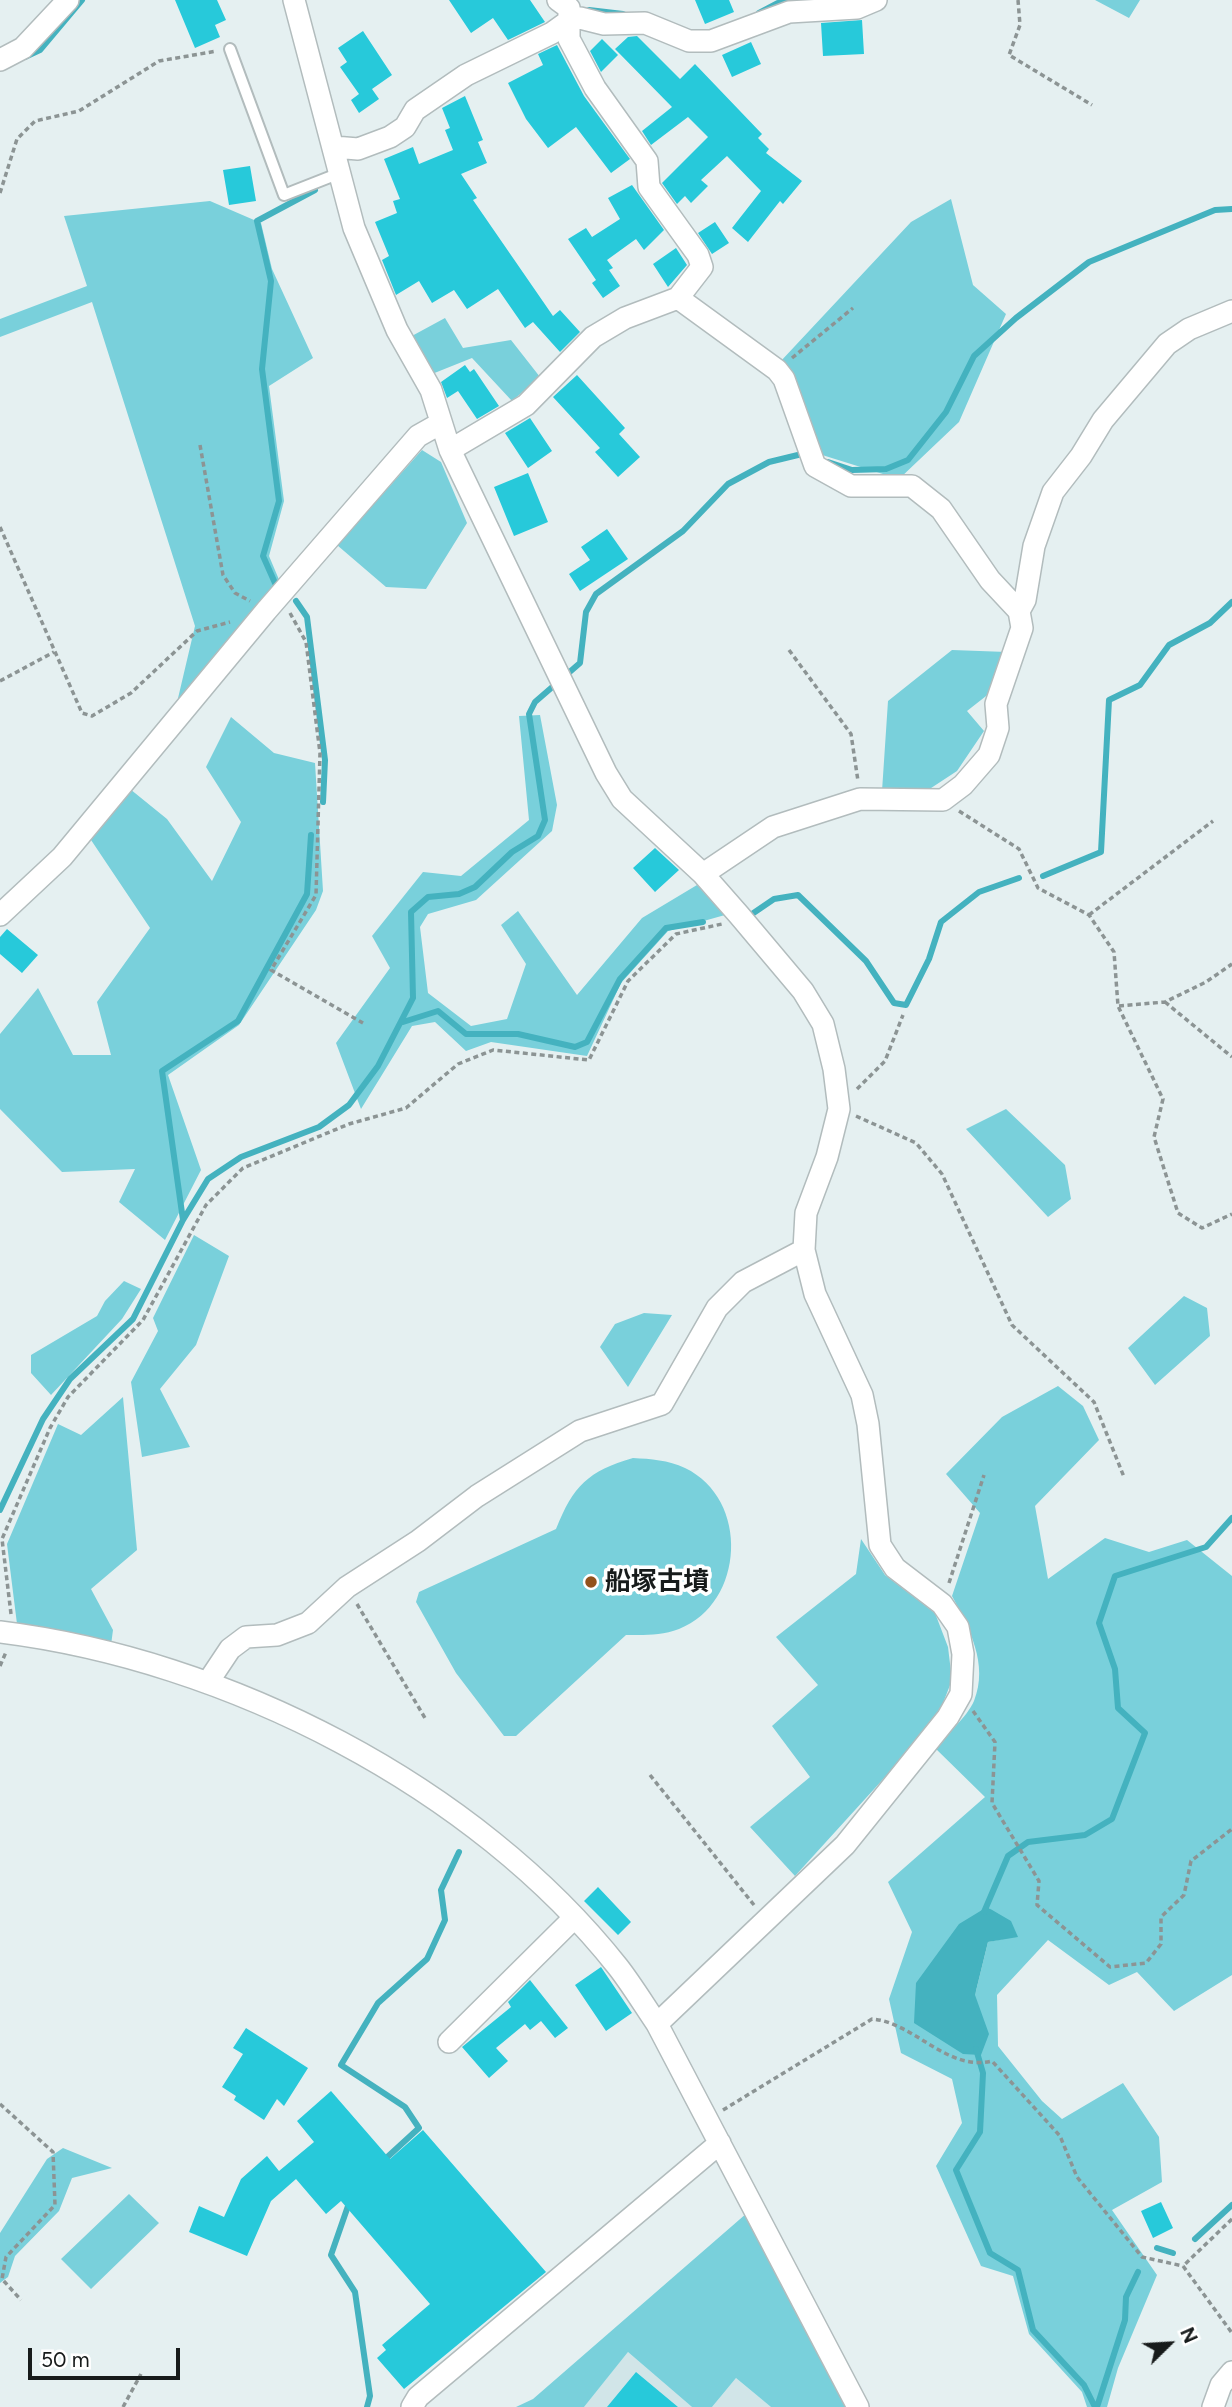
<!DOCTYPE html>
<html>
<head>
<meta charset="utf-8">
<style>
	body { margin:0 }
	#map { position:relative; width:1232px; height:2407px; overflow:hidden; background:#e5f0f1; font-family:Figtree,sans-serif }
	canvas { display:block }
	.north { position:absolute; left:1134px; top:2309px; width:70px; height:70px; -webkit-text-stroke:5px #fff; paint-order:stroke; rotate:66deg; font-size:19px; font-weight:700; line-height:28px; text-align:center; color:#171b1b }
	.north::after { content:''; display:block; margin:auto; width:24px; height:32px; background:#171b1b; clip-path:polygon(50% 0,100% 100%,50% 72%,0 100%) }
	.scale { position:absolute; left:28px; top:2348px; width:152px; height:32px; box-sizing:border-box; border:4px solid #171b1b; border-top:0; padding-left:9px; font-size:21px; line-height:24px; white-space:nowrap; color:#171b1b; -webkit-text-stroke:5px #fff; paint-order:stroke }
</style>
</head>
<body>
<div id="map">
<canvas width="1232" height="2407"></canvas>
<div class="north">N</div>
<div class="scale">50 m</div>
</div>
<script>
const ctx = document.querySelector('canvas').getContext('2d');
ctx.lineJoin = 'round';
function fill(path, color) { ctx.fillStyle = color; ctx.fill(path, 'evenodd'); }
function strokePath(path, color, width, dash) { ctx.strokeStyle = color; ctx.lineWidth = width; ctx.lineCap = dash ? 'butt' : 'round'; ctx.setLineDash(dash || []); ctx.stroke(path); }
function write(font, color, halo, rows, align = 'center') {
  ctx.font = font + ' Figtree,"Noto Sans JP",sans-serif'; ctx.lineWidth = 7; ctx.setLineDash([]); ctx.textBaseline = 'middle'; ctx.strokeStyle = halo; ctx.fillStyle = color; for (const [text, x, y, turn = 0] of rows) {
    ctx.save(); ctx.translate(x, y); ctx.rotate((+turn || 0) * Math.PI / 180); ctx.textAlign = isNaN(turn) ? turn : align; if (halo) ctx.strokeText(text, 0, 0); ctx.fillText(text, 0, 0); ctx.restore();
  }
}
fill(new Path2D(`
	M628,2352L692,2407H584Z
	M736,2378L771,2407H712Z`), '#d1e5e8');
fill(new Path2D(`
	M1095,0H1140L1129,18Z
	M951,199L973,285L1006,314L959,422L899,479L819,454L780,362L911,222Z
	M210,201L261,223L272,269L313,358L269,386L284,501L269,556L280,582L175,711L195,626L92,302L0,337V319L87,286L64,216Z
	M445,318L463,348L511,340L540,377L512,401L472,358L432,374L410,337Z
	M422,450L441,462L467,523L426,589L386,587L337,545Z
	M952,650L1007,652L995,689L967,711L984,731L957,771L925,792L882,791L888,701Z
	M540,715L557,805L552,831L476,900L428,914L420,927L428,993L471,1026L507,1019L526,964L501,925L518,911L577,995L642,918L697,885L725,915L668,931L621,983L587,1056L491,1042L466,1051L435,1022L412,1026L361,1109L336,1043L390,968L372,936L423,872L461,876L529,820L519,716Z
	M231,717L274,753L315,763L323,891L316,910L239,1025L168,1075L201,1170L165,1240L119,1202L135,1169L62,1172L0,1109V1034L38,988L73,1055H111L97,1002L150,928L89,837L130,789L167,819L212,881L241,822L206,767Z
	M1006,1109L1065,1165L1071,1199L1048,1217L966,1129Z
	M194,1235L229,1256L196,1345L160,1389L190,1447L142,1457L131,1382L158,1331L153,1318Z
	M124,1281L141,1289L122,1319L51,1395L31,1373V1355L97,1316L105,1301Z
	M1184,1296L1207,1308L1210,1336L1155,1385L1128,1348Z
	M644,1313L672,1315L628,1387L600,1347L615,1324Z
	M1058,1386L1083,1406L1099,1440L1035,1506L1048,1579L1105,1538L1149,1552L1187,1540L1232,1576V1975L1174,2011L1137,1972L1109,1985L1048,1940L997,1995L998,2046L1042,2101L1062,2119L1123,2083L1159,2137L1162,2182L1112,2210L1157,2275L1118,2368L1107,2407H1087L1082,2392L1029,2334L1013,2276L981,2266L936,2166L962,2123L952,2079L901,2053L889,1999L912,1932L888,1882L985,1797L935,1748C947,1734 967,1717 974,1701C989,1664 969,1628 952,1596L980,1513L946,1474L1002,1417ZM988,1907L1017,1936L988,1942L975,1995Z
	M123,1397L137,1550L91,1589L113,1630L111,1645L17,1624L7,1544L58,1424L81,1435Z
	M633,1458C651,1459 668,1460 685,1468C750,1499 745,1603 679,1629C661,1636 644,1635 626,1635L516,1736H504L456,1673L416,1602L419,1592L556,1529C573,1486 588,1471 633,1458Z
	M861,1539L885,1575L935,1613L948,1647L952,1680L936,1721L795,1876L750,1827L810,1777L772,1726L818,1685L776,1637L856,1574Z
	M63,2148L112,2168L72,2178L59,2211L15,2256L8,2277L0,2283V2233L47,2159Z
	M129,2194L159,2223L91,2289L61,2259Z
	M747,2213L849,2407H771L736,2378L712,2407H692L628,2352L584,2407H516L533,2399Z`), '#79d0db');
fill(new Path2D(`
	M987,1907L1011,1921L1018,1937L988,1942L975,1995L989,2034L981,2055L963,2054L914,2023L916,1983L959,1924Z`), '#44b2bf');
strokePath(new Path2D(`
	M589,10L623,14
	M759,13L778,3H790
	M25,57L40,50L82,0
	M828,462L852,470L886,469L908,460L946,412L974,356L1016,318L1089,262L1215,210L1232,209
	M275,583L263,556L279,501L262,369L271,281L257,221L315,190
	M296,601L307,617L325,760L323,802
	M1043,876L1101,852L1109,700L1140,685L1169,645L1210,623L1232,602
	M752,914L774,899L798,895L866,961L894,1003L906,1005L929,959L941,922L979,892L1019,878
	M403,1022L438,1011L466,1034H518L575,1047L587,1042L620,979L666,928L703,922
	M183,1220L162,1071L238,1021L307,894L311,835
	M0,1510L43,1419L70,1379L133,1319L183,1220L208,1179L241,1157L319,1127L349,1105L378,1066L413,998L411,912L428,897L459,894L475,887L512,852L538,836L545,820L529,714L535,702L580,663L586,612L596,594L683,531L728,484L769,462L802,454L807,456
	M984,1912L1008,1856L1028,1842L1085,1835L1112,1819L1145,1733L1118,1708L1115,1669L1099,1623L1115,1576L1206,1547L1232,1518
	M976,2049L983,2073L980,2132L956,2170L990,2253L1018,2270L1033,2330L1084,2385L1095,2407
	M383,2161L419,2128L405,2107L341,2065L378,2003L427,1959L445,1920L441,1890L459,1852
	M348,2206L331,2255L355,2292L370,2396L367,2407
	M1195,2239L1232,2205
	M1157,2248L1173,2253
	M1097,2407L1125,2320L1126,2297L1138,2272`), '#44b2bf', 6);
fill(new Path2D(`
	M175,0H217L226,20L215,25L220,37L195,48Z
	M449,0H530L545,22L508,40L493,18L471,33Z
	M695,0H729L734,12L705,24Z
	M862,20L864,54L823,56L821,23Z
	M363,31L392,75L372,89L379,99L359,113L351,100L359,94L340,67L347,62L338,48Z
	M637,36L680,79L695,64L762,134L758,138L769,149L766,153L802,181L783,204L780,201L748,242L732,228L761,191L727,156L701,180L708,186L691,203L685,196L677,204L662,183L708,137L688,117L651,145L642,131L672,107L615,49L628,37Z
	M602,39L618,55L601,72L590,51Z
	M751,42L761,64L732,77L722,55Z
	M557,45L584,96L630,159L611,173L576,127L548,148L526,119L508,83L543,65L538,54Z
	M465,96L483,140L478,142L487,163L461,174L477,198L473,200L553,316L560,310L580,332L560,352L533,322L525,328L498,289L467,309L454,290L432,303L419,281L396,295L382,260L389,256L375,222L397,213L393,201L400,199L384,159L413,147L419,164L453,150L445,130L450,128L442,108Z
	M250,166L256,201L229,205L223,170Z
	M632,185L664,230L644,250L636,239L607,260L613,268L609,270L620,286L603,298L592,283L596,280L568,239L586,228L592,237L620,219L608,198Z
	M715,222L729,243L712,254L698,233Z
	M676,248L687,265L668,287L653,264Z
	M465,365L470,372L474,369L499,406L477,419L458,391L447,398L441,382Z
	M577,375L625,428L619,434L640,457L618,477L595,452L600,448L553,397Z
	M530,418L552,451L528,468L505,433Z
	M528,473L548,522L514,536L494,487Z
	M607,529L628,559L580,591L569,574L590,560L581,547Z
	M655,848L679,870L655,892L633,868Z
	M7,929L38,955L22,973L0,954V937Z
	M598,1887L631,1922L618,1935L584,1901Z
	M601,1967L632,2013L606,2031L575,1985Z
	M530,1980L568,2028L555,2038L541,2021L530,2030L525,2024L496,2048L508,2061L489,2078L462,2047L511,2007L508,2002Z
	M246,2028L308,2068L284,2106L277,2099L264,2120L234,2100L236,2096L222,2087L243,2054L233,2048Z
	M331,2091L390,2159L423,2130L546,2272L404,2389L377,2358L386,2350L382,2345L430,2304L341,2201L326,2214L296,2179L271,2201L247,2256L189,2232L199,2206L224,2217L241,2179L267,2156L279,2171L314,2142L297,2121Z
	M1161,2202L1173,2228L1153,2238L1141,2211Z
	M636,2372L678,2407H607Z`), '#27c9da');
const service = new Path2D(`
	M230,49L284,195L340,173`);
const minor = new Path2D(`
	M294,0L354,228L397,330L431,390L450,450L606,773L622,799L703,874L739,915L803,991L823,1024L834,1069L839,1109L827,1157L806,1213L804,1250L815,1294L862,1395L868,1424L880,1545L895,1568L942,1604L958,1627L963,1654L961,1694L948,1717L845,1845L657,2024
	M0,60L23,48L68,0
	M334,147L358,149L390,137L405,127L415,110L466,75L552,33L570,20L580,18L604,24L645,23L689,41H711L789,12L857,8L876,0
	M678,298L777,370L784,379L815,466L851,486H912L941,509L990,580L1019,611
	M450,450L526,405L593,337L625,318L678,298L702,267L698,255L649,187L647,161L595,88L569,39V8L558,0
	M703,874L773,827L860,799L943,800L963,785L989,755L998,728L996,704L1022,628L1019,611L1025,600L1034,546L1053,492L1081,456L1103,420L1167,344L1189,329L1232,311
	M0,915L62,857L266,611L418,436L441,423
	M0,1632C227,1660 475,1786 618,1967C632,1985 644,2005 657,2024L858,2407
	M208,1682L230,1649L246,1637L277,1635L308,1623L347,1587L418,1541L477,1496L580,1431L662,1404L717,1308L743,1282L804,1250
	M449,2042L574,1918
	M412,2407L418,2397L720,2143
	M1213,2407L1221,2385L1232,2372`);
strokePath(service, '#b2bcbd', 14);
strokePath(minor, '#b2bcbd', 24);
strokePath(new Path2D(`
	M1018,0L1020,25L1009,55L1092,105
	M0,193L17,139L35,121L79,111L159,61L217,51
	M792,358L853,308
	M200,445L223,575L235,593L250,601
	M0,527L82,713L92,716L131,693L197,631L230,622
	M290,613L306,642L320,753L316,895L271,970L363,1023
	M789,650L851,734L858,781
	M0,681L54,652
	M959,811L1019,849L1038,888L1089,915L1114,952L1118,1006L1163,1099L1154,1137L1178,1213L1202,1228L1232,1214
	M1089,915L1213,821
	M1165,1002L1232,1057
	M1119,1006L1165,1002L1206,982L1232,964
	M857,1089L885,1061L903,1015
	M856,1116L916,1143L942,1174L1012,1325L1094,1402L1124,1477
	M949,1583L984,1475
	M357,1604L425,1718
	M11,1614L2,1539L50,1428L68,1397L143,1320L206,1205L243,1168L349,1124L406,1108L458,1064L493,1050L589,1060L628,981L676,934L722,924
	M0,1666L6,1652
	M973,1711L995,1742L992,1803L1039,1881L1037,1905L1110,1967L1146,1963L1161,1944V1917L1184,1895L1191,1861L1232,1829
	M650,1775L754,1905
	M0,2104L53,2152L55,2205L6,2257L2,2279L21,2300
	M723,2110L872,2019C914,2022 947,2072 992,2061L1060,2136L1077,2177L1142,2257L1183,2266
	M1232,2219L1183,2266L1232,2333
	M123,2407L141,2374`), '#8c9494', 3.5, [5, 3.5]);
strokePath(service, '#fff', 10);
strokePath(minor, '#fff', 21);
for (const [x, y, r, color] of [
	[591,1582,7,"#92521c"]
]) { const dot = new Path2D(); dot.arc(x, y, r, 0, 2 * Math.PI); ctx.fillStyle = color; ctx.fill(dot); strokePath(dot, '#fff', 2.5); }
write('bold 26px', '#171b1b', '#fff', [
	["船塚古墳",605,1582]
], 'left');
</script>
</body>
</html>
